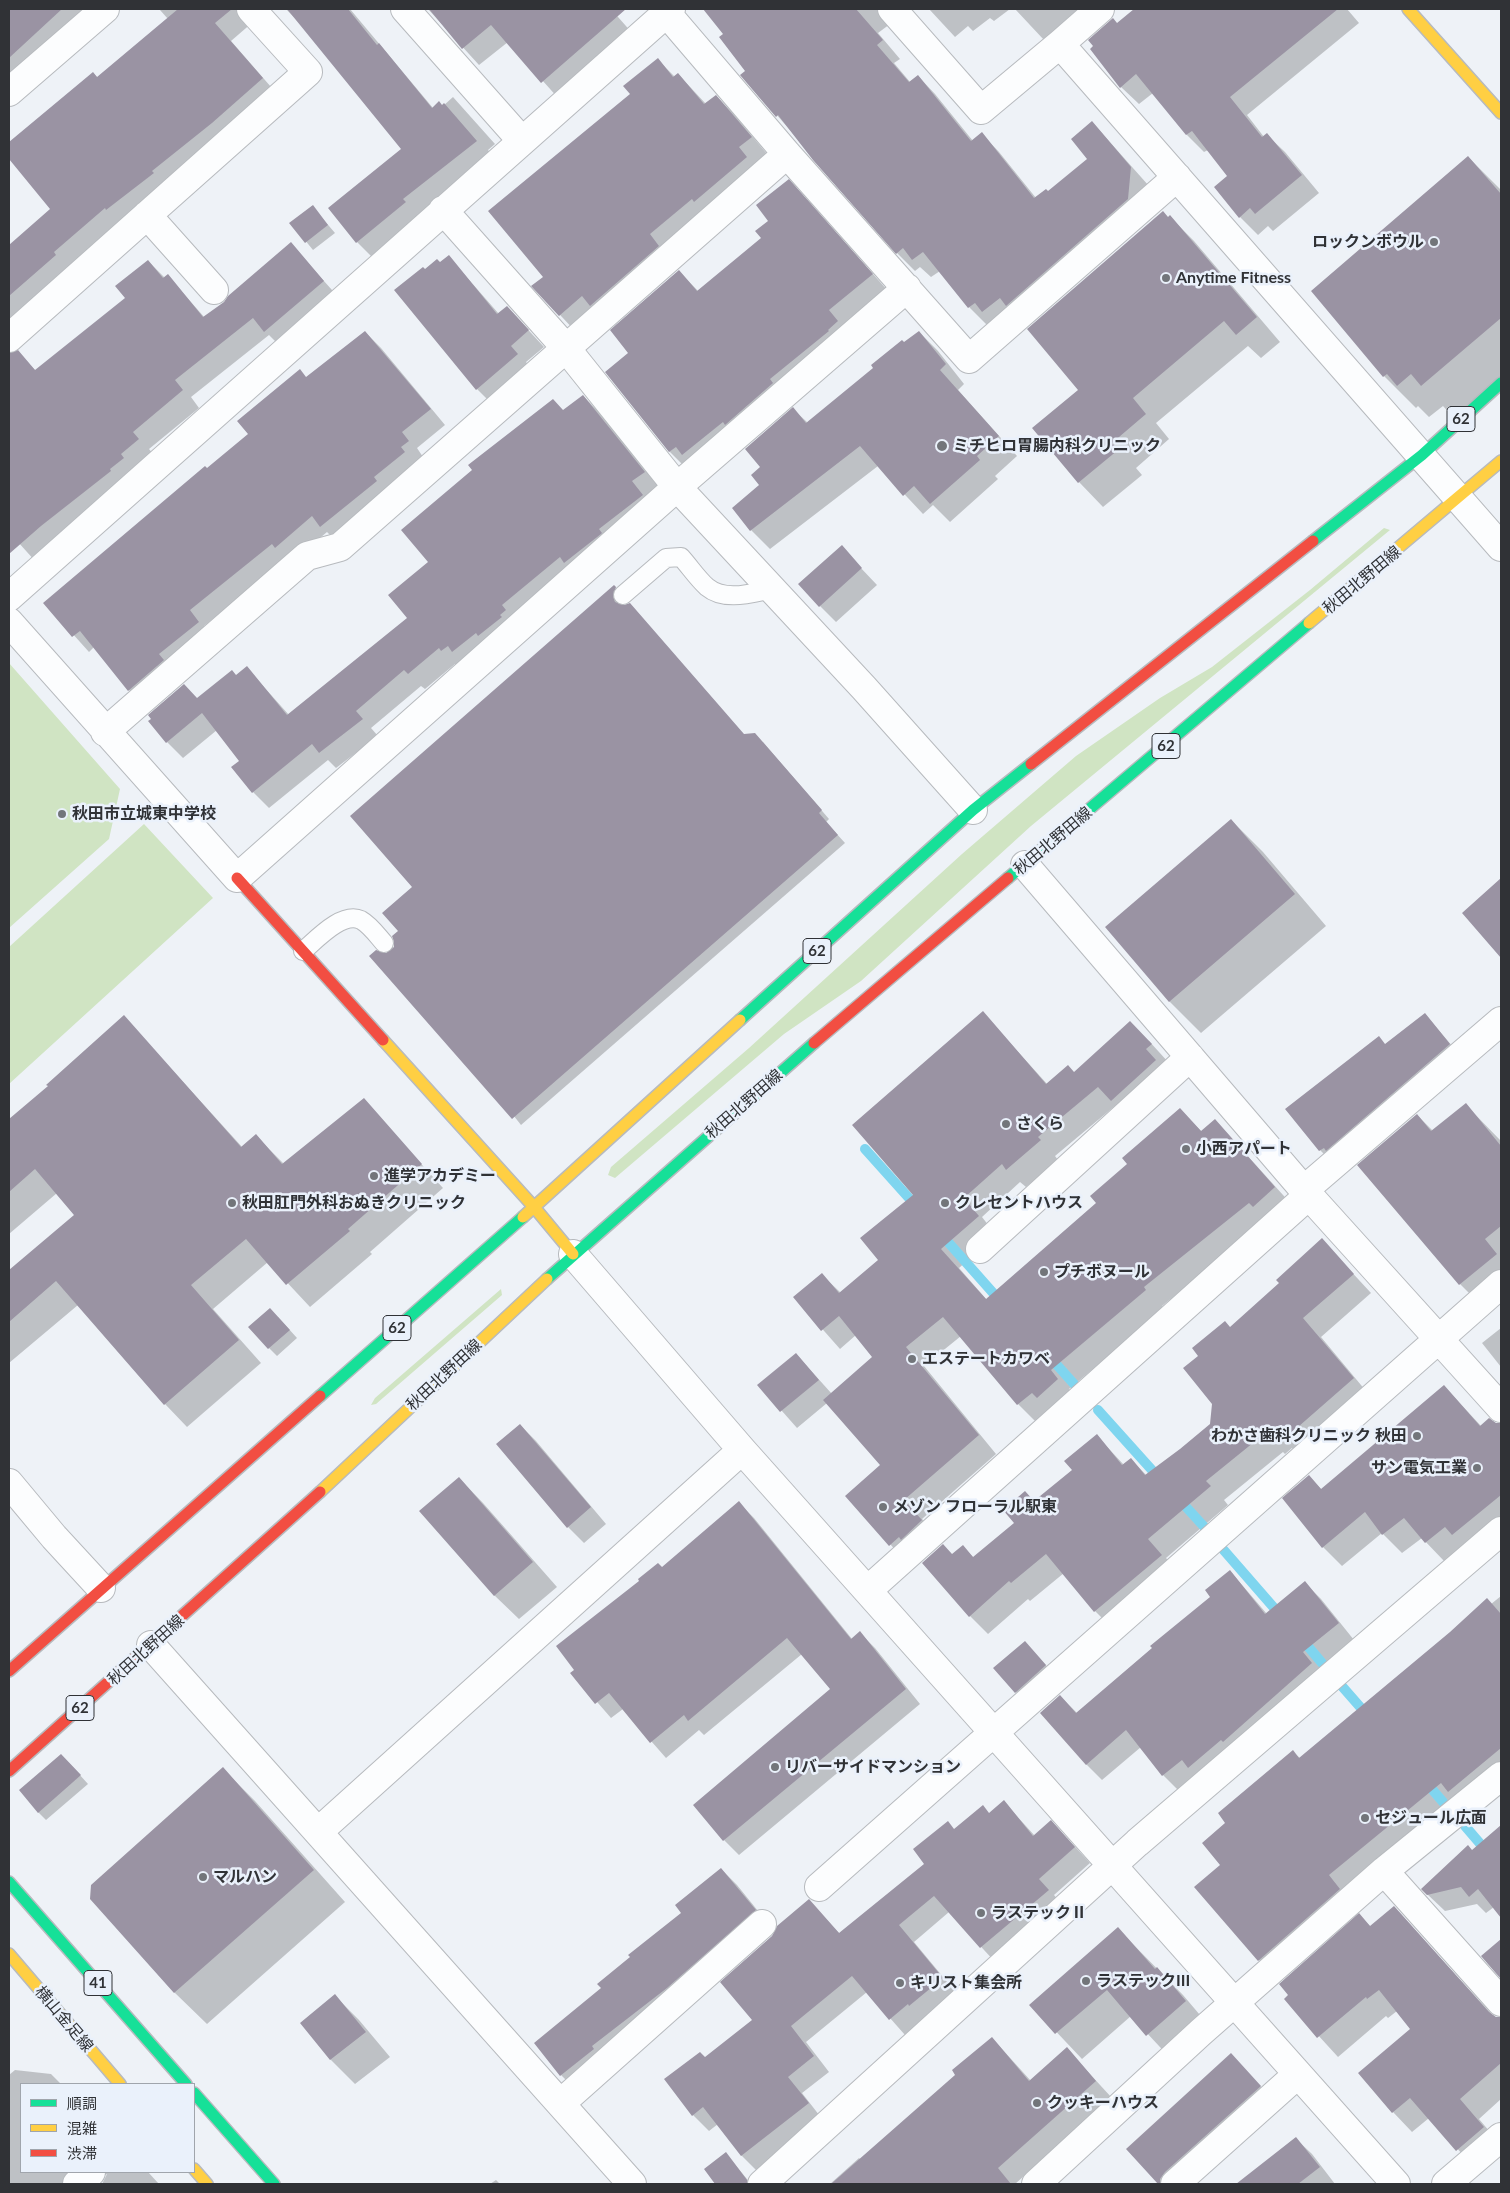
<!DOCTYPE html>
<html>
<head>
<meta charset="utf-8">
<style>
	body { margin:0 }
	#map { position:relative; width:1510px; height:2193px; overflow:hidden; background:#eef2f7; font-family:Lato,"Noto Sans JP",sans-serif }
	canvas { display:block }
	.frame { position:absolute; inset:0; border:10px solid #303236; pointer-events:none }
	.legend { position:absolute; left:20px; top:2083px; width:175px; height:90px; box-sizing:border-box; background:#eaf1fb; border:1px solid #a0a5ac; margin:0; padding:6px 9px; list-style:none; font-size:15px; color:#303236 }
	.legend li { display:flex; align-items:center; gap:10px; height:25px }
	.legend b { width:25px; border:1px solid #a0a5ac }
</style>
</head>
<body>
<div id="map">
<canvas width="1510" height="2193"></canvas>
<div class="frame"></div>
<ul class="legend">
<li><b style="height:6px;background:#16e098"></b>順調</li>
<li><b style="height:6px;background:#ffcf43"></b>混雑</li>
<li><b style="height:6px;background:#f24e42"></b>渋滞</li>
</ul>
</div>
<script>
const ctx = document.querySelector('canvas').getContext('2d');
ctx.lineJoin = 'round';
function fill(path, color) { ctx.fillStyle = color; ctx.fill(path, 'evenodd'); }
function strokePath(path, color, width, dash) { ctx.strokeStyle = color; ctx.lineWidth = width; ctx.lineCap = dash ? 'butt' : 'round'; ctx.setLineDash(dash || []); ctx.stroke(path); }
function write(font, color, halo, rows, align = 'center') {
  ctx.font = font + ' Lato,"Noto Sans JP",sans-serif'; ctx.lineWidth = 5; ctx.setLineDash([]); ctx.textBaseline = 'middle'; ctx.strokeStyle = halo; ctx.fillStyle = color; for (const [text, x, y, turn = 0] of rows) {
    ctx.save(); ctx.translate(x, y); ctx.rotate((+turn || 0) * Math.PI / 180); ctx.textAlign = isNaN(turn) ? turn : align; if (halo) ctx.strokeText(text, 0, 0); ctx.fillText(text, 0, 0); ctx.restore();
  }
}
fill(new Path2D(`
	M1384,528L1390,530L1031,826L861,981L784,1034L615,1178L608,1175L611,1167L749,1048L962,854L1076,756L1160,698L1212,667L1310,590Z
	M9,663L120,789L109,839L9,928Z
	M144,824L213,898L9,1084V947Z
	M501,1289L502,1295L376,1404L371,1405L375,1398Z`), '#d0e4c3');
fill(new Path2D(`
	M9,9H101L9,94Z
	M161,9H268L231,41L278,95L9,330V246L52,209L9,157V144L93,73L98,78L168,19L160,10Z
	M286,9H350L433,108L443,106L453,97L495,144L488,150L494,157L374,259L357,242L330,208L402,149L307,31Z
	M428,9H611L633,34L559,99L508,42L479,65Z
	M726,9H910L878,33L900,59L894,63L910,82L918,76L935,94L973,141L982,134L999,152L1036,198L1048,193L1088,160L1092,122L1149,186L987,325L969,307L940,271L931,277L920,267L915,271L897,253L742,75L747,71L724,34L712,19Z
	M929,9H1010L994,21L990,18L973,31L968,26L955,37Z
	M1015,9H1101L1044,40Z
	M1136,9H1347L1359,23L1247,115L1264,137L1267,135L1285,152L1319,193L1273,231L1268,226L1258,235L1240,217L1229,176L1208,150L1204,152L1187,135L1153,93L1139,104L1121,87L1118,24Z
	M658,60L675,77L678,74L706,104L716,96L732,112L767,154L754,164L762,174L576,332L533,286L544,277L631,94Z
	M1468,157L1501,190V376L1453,417L1443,406L1429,417L1418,406L1416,408L1384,376Z
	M805,197L888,291L686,468L670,452L607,372L630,353L679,271L698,291L763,238Z
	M312,206L335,233L313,250L291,223Z
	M1170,217L1194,241L1280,342L1261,358L1248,346L1156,423L1169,439L1136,468L1142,475L1103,507L1079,482L1034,428L1080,390Z
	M291,244L340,299L282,348L269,335L191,397L199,408L149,449L155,456L36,562L9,532V368L22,357L36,371L126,298L148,261L165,278L168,276L205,318L225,303Z
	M449,257L499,314L507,307L544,347L526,362L532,370L493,405L477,389L396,290Z
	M365,332L381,348L445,425L417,448L423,457L336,541L327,532L292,562L287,558L204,626L213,637L145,705L129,690L94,647L89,652L45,603L250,434L307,378Z
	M919,332L938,351L964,384L958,390L1017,456L995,476L998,479L950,522L933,505L923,514L878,466L770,549L751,530L761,485L762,468L793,409L808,423Z
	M583,396L599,412L660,488L458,666L455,664L425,689L421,686L371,728L378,736L336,768L328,760L269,808L253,792L241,761L217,730L183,758L167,742L198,699L236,677L247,668L289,715L408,618L429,562L564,411Z
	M841,547L877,585L836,622L820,606Z
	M614,587L623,596L620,605L744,735L763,742L829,819L826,822L845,843L521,1125L387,955L395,948L413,887Z
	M1231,820L1263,852L1326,926L1201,1033L1170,1002L1106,927Z
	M1501,880V956L1464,913Z
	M983,1013L1048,1085L1149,1041L1169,1063L1130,1118L1116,1105L1055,1156L1058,1160L1026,1187L1020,1182L982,1217L996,1235L959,1268L987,1300L1098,1203L1129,1164L1180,1109L1202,1132L1215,1120L1293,1206L1268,1220L1162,1306L1164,1309L1069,1389L1076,1398L1036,1422L1018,1404L961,1336L924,1366L996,1454L922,1519L940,1539L908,1564L847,1496L881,1465L827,1403L797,1428L759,1385L796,1354L832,1394L874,1357L856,1335L840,1349L795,1298L822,1275L841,1293L880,1260L915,1195Z
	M1425,1014L1464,1060L1335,1165L1320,1150L1386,1045Z
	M124,1017L243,1148L256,1136L284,1164L363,1100L443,1188L370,1252L372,1254L310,1307L268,1262L213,1309L261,1363L187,1427L165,1404L78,1305L9,1363V1272L75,1216L57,1193L9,1234V1152L20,1142L9,1129V1120L50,1086Z
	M1466,1105L1501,1141V1300L1487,1311L1460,1284L1417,1115L1433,1131Z
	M1322,1240L1371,1293L1321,1337L1371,1397L1301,1458L1292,1448L1285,1454L1283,1452L1224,1500L1228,1505L1166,1558L1179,1573L1113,1629L1095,1611L1064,1573L1030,1601L1028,1599L988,1634L970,1616L953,1556L963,1547L974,1558L1015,1523L1034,1502L1074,1470L1097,1436L1124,1465L1131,1459L1147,1476L1211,1425L1230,1328L1281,1284Z
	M278,1317L297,1338L277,1356L269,1348Z
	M1501,1328V1367L1482,1343Z
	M1444,1386L1481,1426L1489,1420L1501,1432V1529L1445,1562L1422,1538L1402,1553L1382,1533L1342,1566L1323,1547L1309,1476L1322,1490Z
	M520,1425L536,1441L606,1524L584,1543L568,1527Z
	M459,1478L483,1503L557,1587L519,1619L494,1595Z
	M739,1503L754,1518L852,1639L860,1633L875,1648L920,1704L739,1855L724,1840L831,1689L802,1654L704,1735L699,1730L666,1758L623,1709L611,1718L572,1673L662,1568Z
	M1230,1571L1267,1614L1305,1583L1321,1599L1354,1640L1318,1669L1327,1680L1179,1791L1163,1775L1141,1747L1102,1780L1086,1764L1060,1696L1077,1713L1212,1597Z
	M1501,1596V1772L1276,1977L1259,1960L1222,1865L1227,1823L1293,1752L1300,1758Z
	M1025,1642L1061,1682L1032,1708L1016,1692Z
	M69,1763L88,1784L46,1820L38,1812Z
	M223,1769L255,1801L345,1902L207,2024L175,1993L92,1899Z
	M1004,1802L1035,1836L1067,1838L1090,1863L1054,1895L1064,1907L996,1963L949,1912L914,1942L958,1995L905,2035L867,1992L806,2042L829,2072L802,2093L823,2120L757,2171L741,2155L718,2124L709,2131L693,2115L705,2058L754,2021L773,1936L809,1901L840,1934L926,1864L955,1830L989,1814Z
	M1501,1827V1916L1494,1907L1486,1913L1477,1904L1445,1911L1427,1894L1472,1851Z
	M721,1869L737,1885L771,1927L577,2091L561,2075L603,1989L683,1913Z
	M1394,1908L1501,2024V2099L1479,2119L1501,2145L1477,2170L1429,2118L1412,2132L1393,2112L1412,2029L1397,2011L1388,2018L1386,2016L1338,2057L1285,1999L1359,1915L1371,1927Z
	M1118,1929L1183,1995L1211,2028L1173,2061L1131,2016L1082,2059L1031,2005Z
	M335,1996L359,2020L390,2057L355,2084L331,2060L302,2023Z
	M992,2038L1031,2081L1067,2049L1112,2098L1015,2184H830L859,2158L861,2160L957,2075Z
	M1231,2055L1276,2103L1185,2184H1159L1128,2149Z
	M15,2070L51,2074L61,2084H21V2172H88L73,2184H9V2075Z
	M1295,2138L1312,2154L1335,2184H1260L1252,2173Z
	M726,2154L733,2162L751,2184H717L705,2170Z
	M90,2172H148L159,2184H102L107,2174L98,2179Z
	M496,2180L500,2184H490Z`), '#0003');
strokePath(new Path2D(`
	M865,1149L917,1207
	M940,1233L1002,1303
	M1048,1355L1074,1384
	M1098,1410L1160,1479
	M1177,1497L1208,1531
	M1221,1547L1282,1617
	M1300,1637L1322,1663
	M1340,1684L1368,1716
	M1424,1780L1443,1802
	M1465,1826L1501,1868`), '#7fd5ef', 10);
fill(new Path2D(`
	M9,9H62L9,58Z
	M178,9H232L215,23L263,78L212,123L152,171L154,173L106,210L105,208L54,252L56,255L9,296V245L50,209L9,159V142L93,72L97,77Z
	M287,9H348L377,45L379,43L432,108L439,101L442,105L444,103L477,141L403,199L406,202L356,243L328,208L401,149Z
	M429,9H626L541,83L491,25L462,49Z
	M703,9H856L883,40L877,45L909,82L918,75L971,141L982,132L1034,198L1046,189L1048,191L1087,159L1071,139L1092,121L1131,167L1128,199L1006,306L1000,298L982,312L975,303L968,308L923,252L912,260L903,248L896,254L813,160L778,115L776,117L740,75L745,71L719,37L723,34Z
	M1134,9H1338L1230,97L1262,137L1267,133L1302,175L1255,214L1250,208L1239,218L1214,187L1227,176L1192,131L1186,135L1136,74L1120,88L1090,49L1093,46L1088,40L1113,18L1117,23Z
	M658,58L673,77L678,73L704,104L716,95L752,137L739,147L747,157L694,202L692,199L650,234L659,246L590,306L582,296L559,316L531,286L543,277L488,211L630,94L623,86Z
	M1468,156L1501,194V318L1421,386L1411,374L1397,386L1387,374L1383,377L1311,291Z
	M789,179L873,274L829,310L838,321L828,330L829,331L770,379L773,383L725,425L723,422L682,455L676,447L669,452L605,372L628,353L610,330L679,270L697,291L761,238L755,231L768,221L756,205Z
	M313,205L328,225L305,243L289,223Z
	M1163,211L1168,217L1170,215L1257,317L1236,335L1224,321L1133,398L1146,414L1112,443L1118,450L1078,483L1032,428L1078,390L1027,329Z
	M291,242L324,281L264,332L253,318L175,380L183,390L133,432L139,439L121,454L124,458L110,469L111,471L41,526L9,554V353L18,350L35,370L125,298L115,286L148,260L163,278L168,274L203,317L224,302L228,296Z
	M449,255L497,314L507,306L529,330L511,346L518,354L476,390L394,290L423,267L425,269L437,259L440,262Z
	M365,331L431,409L402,432L409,441L401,447L405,452L374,477L377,481L320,527L312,516L275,548L272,544L190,610L199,622L159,654L164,660L128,691L80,631L72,637L43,603L205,466L207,468L248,434L237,421L300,369L306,377Z
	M919,331L946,364L940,370L999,436L977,456L980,460L930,504L914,486L903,496L860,446L750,531L732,508L759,485L751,475L760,467L745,449L793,407L806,423L873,368L871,365L902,340L904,342Z
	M583,395L645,472L632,481L643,495L599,529L602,533L601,534L564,563L560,557L502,605L506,610L500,615L502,617L478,636L476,633L452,652L448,646L441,651L439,648L408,674L404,670L356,711L363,719L319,753L312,744L252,793L231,767L239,761L202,713L166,743L148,721L151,719L148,715L184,684L197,698L232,670L236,675L247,666L287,715L407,618L388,595L428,562L401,530L472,470L468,465L553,399L563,410Z
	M842,545L862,568L819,607L798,584Z
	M614,585L616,587L613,596L615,602L624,605L630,603L744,734L755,733L822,810L819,813L838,835L512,1119L369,956L376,950L386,953L394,947V942L392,936L398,931L382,913L412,887L350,816Z
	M1231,819L1295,894L1169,1002L1105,927Z
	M1501,878V958L1462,913Z
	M983,1011L1046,1084L1068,1065L1074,1072L1130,1021L1152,1044L1146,1049L1156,1060L1111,1101L1098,1087L1038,1137L1041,1140L1006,1170L1002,1164L964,1198L979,1216L941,1249L986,1299L1096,1203L1090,1196L1127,1164L1122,1158L1180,1108L1201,1131L1215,1119L1275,1187L1253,1207L1249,1203L1144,1287L1146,1290L1051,1370L1058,1379L1037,1398L1032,1393L1017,1405L943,1317L906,1347L979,1435L904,1500L922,1520L901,1540L899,1537L889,1546L845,1496L880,1465L823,1400L872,1357L839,1316L821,1331L793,1297L822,1273L839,1293L878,1260L860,1238L913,1195L852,1125Z
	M1425,1013L1450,1044L1326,1151L1324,1148L1319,1151L1285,1109L1379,1036L1385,1044Z
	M124,1015L241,1147L256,1134L282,1164L364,1098L422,1164L348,1229L350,1231L286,1285L246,1239L191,1285L239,1340L164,1405L56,1281L9,1322V1270L74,1215L35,1169L9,1192V1119L48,1086L46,1085Z
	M1466,1103L1501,1146V1226L1485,1239L1497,1254L1459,1285L1357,1165L1417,1114L1431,1131Z
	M1322,1238L1354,1274L1303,1318L1354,1378L1282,1441L1274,1430L1266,1437L1264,1434L1206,1481L1211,1486L1148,1539L1162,1555L1094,1612L1046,1554L1011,1583L1009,1581L969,1617L922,1563L943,1544L952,1554L963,1545L973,1557L1014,1523L1003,1510L1025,1491L1034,1501L1072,1470L1064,1461L1097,1434L1122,1465L1131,1458L1145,1475L1180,1449L1210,1424L1212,1404L1183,1368L1198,1356L1192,1348L1225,1321L1230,1327L1279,1283L1276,1280Z
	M270,1308L290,1330L268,1349L248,1327Z
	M796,1353L819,1380L780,1412L757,1385Z
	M1444,1385L1480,1426L1489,1418L1496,1423H1501V1495L1452,1535L1445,1527L1425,1543L1404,1518L1382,1535L1365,1512L1322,1548L1282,1498L1309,1475L1321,1489Z
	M520,1424L591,1507L567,1528L496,1444Z
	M459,1477L533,1562L494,1596L419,1511Z
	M739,1501L851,1639L860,1631L906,1689L723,1841L693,1805L830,1689L787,1638L688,1721L684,1715L650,1743L609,1693L595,1704L570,1673L574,1670L556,1646L639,1581L638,1579L658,1563L662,1567Z
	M1230,1570L1265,1614L1305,1581L1339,1623L1303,1652L1312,1663L1223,1742L1221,1740L1188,1768L1182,1760L1162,1776L1126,1730L1086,1765L1040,1713L1060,1695L1076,1713L1152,1648L1150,1646L1210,1597L1205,1590Z
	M1487,1598L1501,1614V1748L1448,1792L1441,1783L1329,1875L1340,1889L1258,1961L1194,1887L1220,1865L1202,1843L1225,1823L1218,1813L1293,1750L1299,1758L1450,1632Z
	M1025,1641L1046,1665L1015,1693L993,1668Z
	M61,1754L81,1775L38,1813L19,1790Z
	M223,1767L314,1870L174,1993L90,1899L91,1885Z
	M1004,1800L1033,1836L1051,1820L1075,1847L1039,1879L1049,1890L980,1948L934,1896L899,1925L943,1978L909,2006L908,2004L889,2020L852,1976L791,2026L814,2056L788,2077L809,2103L741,2156L703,2107L692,2116L664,2079L700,2052L705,2057L752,2020L720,1982L772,1936L777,1926L809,1899L839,1933L924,1864L913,1849L948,1821L954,1829L983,1805L989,1813Z
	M1501,1825V1918L1478,1889L1469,1897L1461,1887L1427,1895L1421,1889L1468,1845L1472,1850Z
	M721,1868L756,1910L667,1988L592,2046L594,2049L560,2076L534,2043L601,1988L597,1984L630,1957L628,1955L681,1913L675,1905Z
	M1394,1906L1489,2012L1496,2017H1501V2063L1460,2099L1484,2127L1456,2151L1410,2098L1392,2113L1358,2073L1410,2029L1379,1990L1367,1999L1366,1997L1317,2038L1284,1999L1288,1995L1279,1984L1359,1913L1370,1926Z
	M1118,1927L1155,1969L1157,1967L1186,2001L1146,2036L1107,1990L1055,2034L1029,2005Z
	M1501,1939V1979L1481,1956Z
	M335,1994L366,2032L330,2060L300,2023Z
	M992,2037L1029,2081L1067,2047L1096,2081L998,2168L1011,2184H831L955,2075L952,2070Z
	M1231,2053L1261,2086L1165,2172L1160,2179V2184H1158L1126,2149Z
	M1296,2137L1320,2167L1298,2184H1236Z
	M726,2152L747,2180V2184H715L704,2169Z`), '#9a93a3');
const lane = new Path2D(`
	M623,595L666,558L681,557C690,567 697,578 707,587C725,602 752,593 773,589
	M303,951C316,940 342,911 361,920C370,925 377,935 384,943`);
const street = new Path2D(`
	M405,9L522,141
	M663,9L787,154L969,359L1177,177
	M892,9L981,110L1060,44
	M1100,9L1060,44L1501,547
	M9,92L105,9
	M443,210L565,347L677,487L864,688L973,810
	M147,215L214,290
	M9,338L308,72L251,9
	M9,597L671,9
	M9,622L237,878L677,487L907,288
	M105,732L307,556L340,547L787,154
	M1025,865L1304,1190L1501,1408
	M1304,1190L1501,1021
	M980,1249L1190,1057
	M573,1254L742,1450L1396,2184
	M9,1483L54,1537L101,1588
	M868,1590L1309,1195
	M151,1645L632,2184
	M318,1832L742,1450
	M1384,1871L1501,2002
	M819,1887L1501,1284
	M561,2103L762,1924
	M77,2184L91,2172
	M762,2184L1137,1843L1501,1531
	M1036,2184L1201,2032L1384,1871L1501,1776
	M1175,2184L1298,2074
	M1446,2184L1501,2137`);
const fast = new Path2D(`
	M1313,541L1422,455L1501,383
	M1008,878L1309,623
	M740,1020L973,810L1031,764
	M547,1279L814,1043
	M320,1396L523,1217
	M9,1882L186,2084
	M194,2093L274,2184`);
const slow = new Path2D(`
	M1408,9L1501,113
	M1309,623L1501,461
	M383,1040L534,1207L573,1254
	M523,1217L740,1020
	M320,1492L547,1279
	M9,1954L120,2084
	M194,2169L207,2184`);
const jam = new Path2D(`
	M1031,764L1313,541
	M237,878L383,1040
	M814,1043L1008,878
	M9,1671L320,1396
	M9,1771L320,1492`);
strokePath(lane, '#b7babe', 20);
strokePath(street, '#b7babe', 30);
strokePath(fast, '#b7babe', 14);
strokePath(slow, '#b7babe', 14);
strokePath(jam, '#b7babe', 14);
strokePath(lane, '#fcfdfe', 18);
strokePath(street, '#fcfdfe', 28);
strokePath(fast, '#16e098', 11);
strokePath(slow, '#ffcf43', 11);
strokePath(jam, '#f24e42', 11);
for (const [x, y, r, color] of [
	[1434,242,5,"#72757a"],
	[1166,278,5,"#72757a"],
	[942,446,6,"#72757a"],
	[62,814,5,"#72757a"],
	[1006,1124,5,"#72757a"],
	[1186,1149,5,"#72757a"],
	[374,1176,5,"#72757a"],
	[232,1203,5,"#72757a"],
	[945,1203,5,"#72757a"],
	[1044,1272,5,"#72757a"],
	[912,1359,5,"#72757a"],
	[1417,1436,5,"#72757a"],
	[1477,1468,5,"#72757a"],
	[883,1507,5,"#72757a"],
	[775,1767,5,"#72757a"],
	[1365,1818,5,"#72757a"],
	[203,1877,5,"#72757a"],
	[981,1913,5,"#72757a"],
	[1086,1981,5,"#72757a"],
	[900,1983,5,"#72757a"],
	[1037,2103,5,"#72757a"]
]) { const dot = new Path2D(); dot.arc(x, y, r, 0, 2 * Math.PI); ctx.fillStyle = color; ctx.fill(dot); strokePath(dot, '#eaf1fb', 2); }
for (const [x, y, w] of [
	[1461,419,28],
	[1166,746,28],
	[817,951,28],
	[397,1328,28],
	[80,1708,28],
	[98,1983,28]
]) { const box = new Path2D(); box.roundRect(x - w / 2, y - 12.5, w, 25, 4); ctx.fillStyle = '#eaf1fb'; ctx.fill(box); strokePath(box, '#303236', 1); }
write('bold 15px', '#303236', null, [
	["62",1461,419],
	["62",1166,746],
	["62",817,951],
	["62",397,1328],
	["62",80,1708],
	["41",98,1983]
]);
write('bold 16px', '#303236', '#eaf1fb', [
	["ロックンボウル",1424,242,"right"],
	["Anytime Fitness",1176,278],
	["ミチヒロ胃腸内科クリニック",953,446],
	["秋田市立城東中学校",72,814],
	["さくら",1016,1124],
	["小西アパート",1196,1149],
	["進学アカデミー",384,1176],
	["秋田肛門外科おぬきクリニック",242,1203],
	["クレセントハウス",955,1203],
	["プチボヌール",1054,1272],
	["エステートカワベ",922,1359],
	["わかさ歯科クリニック 秋田",1407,1436,"right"],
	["サン電気工業",1467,1468,"right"],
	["メゾン フローラル駅東",893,1507],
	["リバーサイドマンション",785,1767],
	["セジュール広面",1375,1818],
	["マルハン",213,1877],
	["ラステックⅡ",991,1913],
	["ラステックIII",1096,1981],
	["キリスト集会所",910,1983],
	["クッキーハウス",1047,2103]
], 'left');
write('16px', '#303236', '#eaf1fb', [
	["秋田北野田線",1362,580,-40],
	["秋田北野田線",1053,841,-40],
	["秋田北野田線",744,1104,-41],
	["秋田北野田線",444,1375,-43],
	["秋田北野田線",146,1650,-42],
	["横山金足線",64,2019,50]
]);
</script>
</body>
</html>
